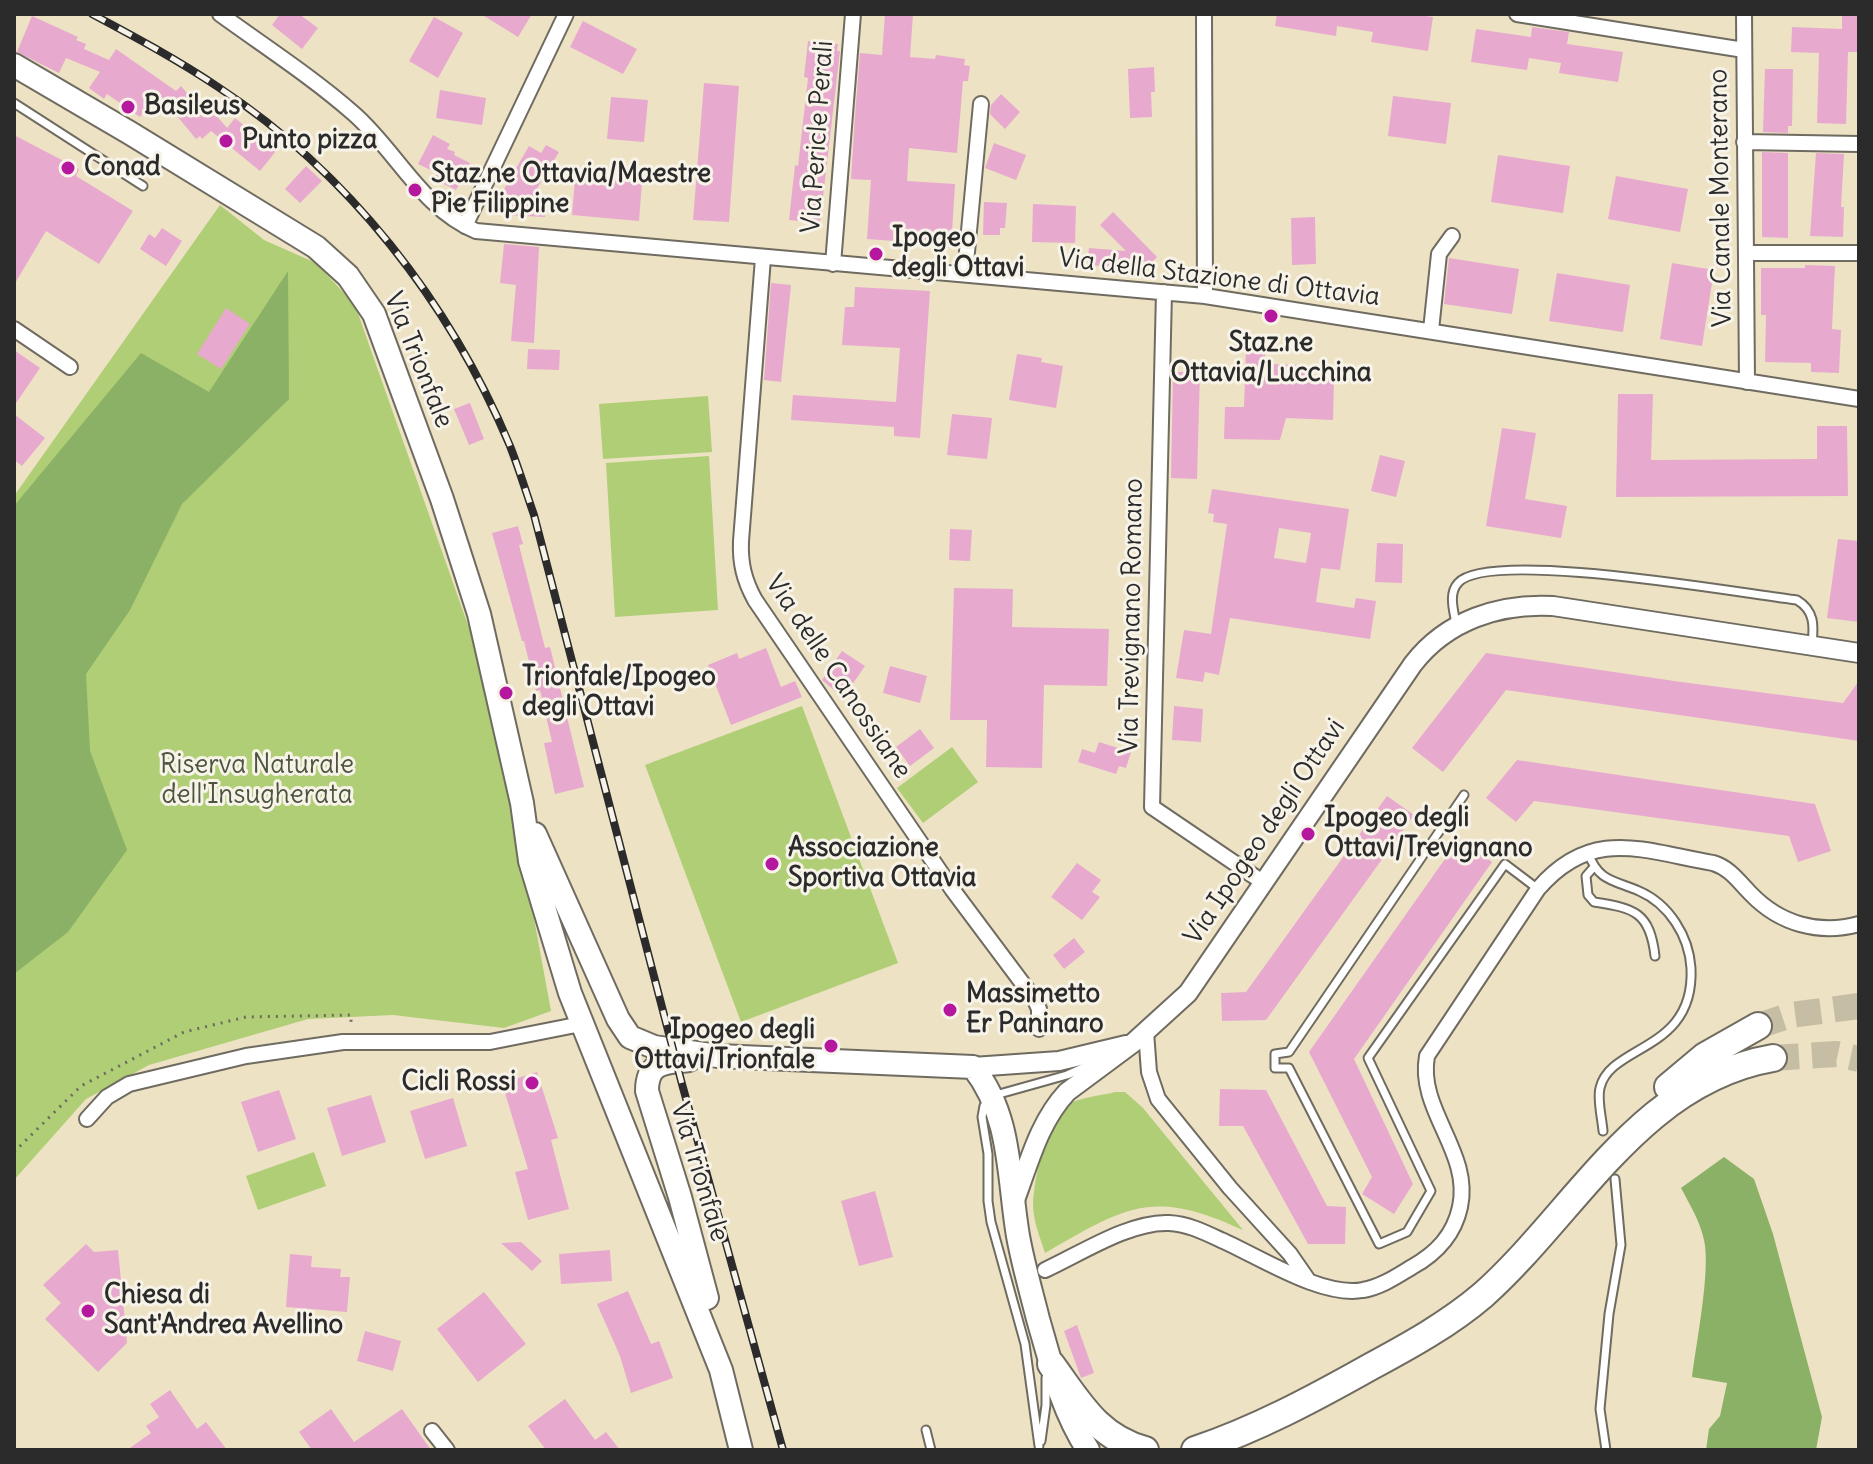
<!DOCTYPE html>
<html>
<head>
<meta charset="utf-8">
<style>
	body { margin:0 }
	#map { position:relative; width:1873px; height:1464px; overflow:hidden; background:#ede2c4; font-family:Delius,sans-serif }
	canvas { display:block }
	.frame { position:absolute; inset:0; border:16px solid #2b2b2b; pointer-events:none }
</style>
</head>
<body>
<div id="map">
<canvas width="1873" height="1464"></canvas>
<div class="frame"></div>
</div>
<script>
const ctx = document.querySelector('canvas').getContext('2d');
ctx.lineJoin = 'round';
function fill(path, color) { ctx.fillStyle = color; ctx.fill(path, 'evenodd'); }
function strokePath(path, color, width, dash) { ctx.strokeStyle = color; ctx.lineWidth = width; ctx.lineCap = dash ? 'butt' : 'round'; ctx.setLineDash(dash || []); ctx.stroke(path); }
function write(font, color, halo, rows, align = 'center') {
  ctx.font = font + ' Delius,sans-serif'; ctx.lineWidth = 6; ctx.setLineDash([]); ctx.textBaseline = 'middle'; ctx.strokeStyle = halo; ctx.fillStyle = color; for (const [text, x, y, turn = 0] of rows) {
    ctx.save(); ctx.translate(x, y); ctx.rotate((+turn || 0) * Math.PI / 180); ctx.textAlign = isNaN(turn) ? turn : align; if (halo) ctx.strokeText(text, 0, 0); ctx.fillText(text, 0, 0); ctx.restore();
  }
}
fill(new Path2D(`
	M220,205L264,240L316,263L355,305L475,645L528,886L551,1011L504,1028L393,1015L308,1019L149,1065L86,1099L14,1180V496Z
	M708,396L712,452L603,459L599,404Z
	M709,456L718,610L615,617L606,463Z
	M802,706L898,963L741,1022L645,765Z
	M952,747L978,782L923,823L897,788Z
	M1115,1092H1125L1143,1108L1243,1230C1153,1188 1126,1206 1045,1253C1040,1237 1033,1221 1033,1204C1034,1179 1046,1119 1067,1105C1079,1097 1101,1096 1115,1092Z
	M314,1152L326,1186L258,1210L246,1176Z`), '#afce75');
fill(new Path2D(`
	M288,271L289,399L182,504L130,610L86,674L90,751L127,850L68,932L14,974V506L141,353L209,392Z
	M1724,1157L1754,1179L1773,1234L1822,1417L1816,1450H1706L1709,1429L1720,1416L1727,1383L1692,1377C1696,1344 1711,1269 1704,1240C1700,1221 1690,1205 1681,1188Z`), '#8bb166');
fill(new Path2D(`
	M280,14H299L318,28L302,49L272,25Z
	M481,14H532L518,37Z
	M885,14H913L910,57L935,59L936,55L965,59L964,65L970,66L968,81H963L957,153L909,148L907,181L955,184L951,248L923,246V243L867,239L871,180L851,179L855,116L860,53L882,55Z
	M1277,14H1412L1433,17L1428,51L1371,42L1373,32L1337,26L1336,36L1275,26Z
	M1842,15H1859V52H1848L1846,124L1817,123L1819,53L1791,52L1792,27L1842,29Z
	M32,16L78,37L76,40L86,44L84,49L109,60L116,49L176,91L181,86L197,105L203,100L227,128L235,118L276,151L260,171L211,131L202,139L200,136L196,139L157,92L140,117L107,94L104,99L89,88L100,72L66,58L59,73L17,52Z
	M434,17L463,33L438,78L409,61Z
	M583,21L637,49L623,74L570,47Z
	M1532,27L1569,32L1567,44L1623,52L1618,82L1559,73L1561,63L1529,58L1527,70L1471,62L1476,29L1531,37Z
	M808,41L838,44L837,51H840L820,223L789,220L795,165L798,166L808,78L804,77Z
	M1154,67L1155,92H1151L1152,117L1130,118L1128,69Z
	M1765,69H1793L1792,126H1788V133L1763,132Z
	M704,83L739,86L729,222L693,220Z
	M440,90L486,98L482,125L436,118Z
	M1001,94L1020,112L1005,129L990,114L991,105Z
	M1393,96L1451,103L1446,144L1388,136Z
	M611,97L648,100L644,142L607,139Z
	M14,135L79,169L76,176L133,211L99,264L46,231L14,285Z
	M433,135L450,144L447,149L455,152L454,155L470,163L456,190L434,179L437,173L418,164Z
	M994,143L1026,155L1016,180L985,168Z
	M546,145L559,152L535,192L546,198L545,217L504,215L496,203L529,146L541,153Z
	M1762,152L1788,153V238L1762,237Z
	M1816,153L1844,154L1841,207H1844L1843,237L1810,236Z
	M1498,155L1570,166L1563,213L1491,202Z
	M306,166L322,181L300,203L285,189Z
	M1616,176L1688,189L1680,232L1608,219Z
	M575,178L642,182L639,221L572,215Z
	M984,202L1007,203L1005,228H1000V235H983Z
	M1033,204L1076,206L1075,243L1032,242Z
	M1113,212L1157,257L1145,269L1087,265L1089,248L1126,251L1100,225Z
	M1315,217L1316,264L1292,265L1291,218Z
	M162,228L182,241L166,266L140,249L149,234L155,238Z
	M504,244L539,247L534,343L511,341L516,285L500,283Z
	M1449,258L1519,269L1512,314L1444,304Z
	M1672,263L1714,270L1702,346L1660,339Z
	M1805,265L1835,266L1832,329L1841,330L1839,373L1811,372V363L1765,362L1766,315H1761V268H1805Z
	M1557,273L1630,285L1623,332L1549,321Z
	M771,283L791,285L781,382L764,380Z
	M855,287L930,291L920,438L894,436V427L791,420L793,395L896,402L900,348L842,345L845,307H854Z
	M226,308L250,324L221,369L197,354Z
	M528,349L560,350L559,370L527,369Z
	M14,350L40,368L14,406Z
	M1246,350H1265V364L1307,365L1306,377L1334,378L1333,420L1286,418L1280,440L1224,439L1225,407H1244Z
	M1017,354L1042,358L1041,362L1063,366L1056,408L1009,400Z
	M1173,372H1200L1197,479L1171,478Z
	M1618,394H1653L1651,460L1817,459V426H1847L1848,496L1616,497Z
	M470,403L484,439L469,445L454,409Z
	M14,414L45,438L22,466L14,460Z
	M952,414L992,418L987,459L947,455Z
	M1502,428L1536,433L1525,499L1567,506L1561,538L1486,526Z
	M1380,455L1405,461L1396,497L1371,491Z
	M1212,489L1349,509L1340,570L1321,568L1316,602L1354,608L1356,598L1376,601L1370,639L1230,618L1219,675L1205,672L1203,682L1176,678L1184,630L1211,634L1227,524L1213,522L1214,514L1208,513ZM1279,528L1311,533L1306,563L1274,558Z
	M518,526L523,544L519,545L545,648L550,647L584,787L555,794L544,743L552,742L540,690L536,691L524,641H522L492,533Z
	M950,529L972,530L970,561L949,560Z
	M1838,539L1859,541V622L1827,618Z
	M1377,543L1403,544L1402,583L1375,582Z
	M954,588L1013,589L1012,627L1109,629L1107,686L1044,685L1042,768L986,767L987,720H950Z
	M766,648L781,687L795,681L802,697L731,725L708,665L737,653L739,659Z
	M842,651L865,666L843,698L822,680Z
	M1486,653L1681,682L1843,703L1859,681V741L1506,690L1443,772L1412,748Z
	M890,666L927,676L920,703L883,693Z
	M1174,706L1203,709L1201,742L1172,740Z
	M920,729L934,748L910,766L896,747Z
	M1099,742L1131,752L1126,768L1119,766L1116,774L1078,762L1082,749L1095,753Z
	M1517,760L1815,804L1831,851L1798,862L1789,836L1534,801L1516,822L1486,798Z
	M1387,796L1414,815L1266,1020L1222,1021L1221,993L1246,992Z
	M1459,839L1492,862L1354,1059L1413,1184L1394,1214L1362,1194L1372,1177L1309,1052Z
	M1077,863L1101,880L1092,892L1100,897L1082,920L1051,897Z
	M1074,938L1085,952L1064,969L1053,955Z
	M537,1072L558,1138L551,1140L569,1209L528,1220L515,1172L528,1169L502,1083Z
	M1220,1089L1266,1090L1327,1206L1346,1207L1345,1244H1308L1243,1126H1219Z
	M279,1090L296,1139L258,1152L241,1102Z
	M371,1095L386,1142L342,1156L327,1108Z
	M453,1098L467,1146L425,1159L410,1111Z
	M875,1191L893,1257L859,1266L841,1201Z
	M521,1242L542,1261L532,1271L501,1243Z
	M86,1244L94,1252L118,1250L127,1343L98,1372L45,1319L61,1303L43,1285Z
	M610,1250L612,1281L561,1284L559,1254Z
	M290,1254L312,1256L311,1267L341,1269L340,1277H350L347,1312L286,1307Z
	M628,1291L651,1344L659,1341L673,1378L631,1393L620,1356L597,1304Z
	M484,1292L526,1344L478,1382L437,1329Z
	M1077,1325L1094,1373L1081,1378L1064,1331Z
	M365,1331L401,1341L393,1371L357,1361Z
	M170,1390L197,1429L206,1422L227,1450H127L151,1433L146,1426L159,1417L150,1404Z
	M565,1399L595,1440L606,1432L620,1450H546L528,1426Z
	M331,1409L354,1442L402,1409L431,1450H312L299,1432Z`), '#e7aace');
strokePath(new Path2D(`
	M1758,1026L1791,1015L1859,1006
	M1773,1058L1836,1054L1859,1059`), '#c6bda5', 26, [26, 13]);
const service = new Path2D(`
	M14,103L143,186
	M1456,624C1454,611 1448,594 1458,583C1488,548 1744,594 1797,600C1815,611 1814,626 1812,644
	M1464,795L1289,1052L1275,1054V1068H1289L1379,1244L1407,1232L1431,1191L1368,1058L1505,864L1538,889
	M1588,853C1599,882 1614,880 1639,891C1669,904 1689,936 1691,968C1695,1052 1610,1044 1600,1088C1597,1100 1602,1118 1603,1131
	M1593,868L1586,876L1588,895L1594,902C1634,908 1650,912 1655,956
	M926,1430L931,1450
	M1041,1441L1046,1405V1378
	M1039,1446L1025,1344L991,1222L988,1201V1154L982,1117L984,1106L992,1096L1067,1075L1092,1064
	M1606,1450L1600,1409L1609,1314L1621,1245L1615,1179`);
const minor = new Path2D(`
	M220,14C264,46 312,77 353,113C395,149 422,209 476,231L1205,296L1859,399
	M1204,14L1205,296
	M1517,14L1744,50
	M1744,14L1747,382
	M1744,142L1859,144
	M465,226L566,14
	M1746,253H1859
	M763,258L741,541C740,563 744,580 755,600L952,889L1035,1000L1039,1009V1029
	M833,264L853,14
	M965,273L981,104
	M1164,292L1152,807L1264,883
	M14,329L70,367
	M1431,330L1439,254L1452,236
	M1146,1032L1149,1072L1158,1099L1230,1188L1290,1254L1308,1280
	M87,1119L107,1097L129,1084L246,1056L343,1042H490L581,1024
	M1045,1270C1080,1254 1130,1221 1169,1223C1188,1224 1204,1232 1221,1240C1258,1256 1322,1298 1363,1290C1381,1287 1397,1276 1412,1267C1437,1253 1454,1235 1460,1207C1472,1152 1417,1110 1427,1056L1538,889C1592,826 1643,851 1713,863C1730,868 1739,882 1751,894C1780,924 1819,935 1859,924
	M432,1431L447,1450`);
const tertiary = new Path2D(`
	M973,1067L1059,1061L1126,1045
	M1015,1200C1029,1163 1039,1122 1067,1092L1133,1043L1188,993L1413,664C1447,620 1500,603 1553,606L1859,653`);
const primary = new Path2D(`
	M14,65L130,133L316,247L348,276L374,314L442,499L479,614L522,803L530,861L570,993L721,1370L741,1450
	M535,834L618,1019L630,1037L654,1047L718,1056L973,1067C1012,1116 1008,1177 1018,1236C1023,1264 1031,1291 1038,1319C1051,1364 1062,1410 1088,1450
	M689,1060C665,1063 647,1061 647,1091L680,1197L707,1298`);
const motorway = new Path2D(`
	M1668,1087L1705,1056L1758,1026
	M1051,1364C1079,1402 1097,1437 1145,1450
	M1195,1450C1257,1429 1313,1399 1370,1367C1409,1346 1449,1324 1483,1295C1576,1212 1640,1081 1773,1058`);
strokePath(service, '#6f6b61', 11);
strokePath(minor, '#6f6b61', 18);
strokePath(tertiary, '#6f6b61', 22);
strokePath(primary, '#6f6b61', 26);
strokePath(motorway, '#6f6b61', 30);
strokePath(new Path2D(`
	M14,1152L81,1086L184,1032L246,1017L351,1015V1026`), '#6f6b61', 3, [2, 6]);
strokePath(service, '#fff', 7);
strokePath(minor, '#fff', 14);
strokePath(tertiary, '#fff', 18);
strokePath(primary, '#fff', 22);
strokePath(motorway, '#fff', 26);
const rail = new Path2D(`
	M92,14C135,37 178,60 218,87C349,173 450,303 510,446C519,469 526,492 534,515L682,1084L783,1450`);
strokePath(rail, '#2b2b2b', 8);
strokePath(rail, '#f7f3e8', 5, [15]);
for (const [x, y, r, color] of [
	[128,107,8,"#b5179e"],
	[226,141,8,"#b5179e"],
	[68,168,8,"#b5179e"],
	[415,190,8,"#b5179e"],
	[876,254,8,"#b5179e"],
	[1271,316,8,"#b5179e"],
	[506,693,8,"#b5179e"],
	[1308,834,8,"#b5179e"],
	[772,864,8,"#b5179e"],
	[950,1010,8,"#b5179e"],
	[831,1046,8,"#b5179e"],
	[532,1083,8,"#b5179e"],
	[88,1311,8,"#b5179e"]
]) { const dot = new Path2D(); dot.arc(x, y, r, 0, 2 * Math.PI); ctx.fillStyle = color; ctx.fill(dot); strokePath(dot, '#f7f3e8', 3); }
write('bold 26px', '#2b2b2b', '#f7f3e8', [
	["Basileus",144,107],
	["Punto pizza",242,141],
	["Conad",84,168],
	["Staz.ne Ottavia/Maestre",431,175],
	["Pie Filippine",431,205],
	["Ipogeo",892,239],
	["degli Ottavi",892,269],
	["Staz.ne",1271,344,"center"],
	["Ottavia/Lucchina",1271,374,"center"],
	["Trionfale/Ipogeo",522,678],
	["degli Ottavi",522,708],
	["Ipogeo degli",1324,819],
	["Ottavi/Trevignano",1324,849],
	["Associazione",788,849],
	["Sportiva Ottavia",788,879],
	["Massimetto",966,995],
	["Er Paninaro",966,1025],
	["Ipogeo degli",815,1031,"right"],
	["Ottavi/Trionfale",815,1061,"right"],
	["Cicli Rossi",516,1083,"right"],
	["Chiesa di",104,1296],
	["Sant'Andrea Avellino",104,1326]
], 'left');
write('26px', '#2b2b2b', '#f7f3e8', [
	["Via Pericle Perali",818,137,-86],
	["Via Canale Monterano",1721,198,-91],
	["Via della Stazione di Ottavia",1219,278,7],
	["Via Trionfale",418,360,68],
	["Via Trevignano Romano",1132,616,-89],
	["Via delle Canossiane",838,677,56],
	["Via Ipogeo degli Ottavi",1265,832,-56],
	["Via Trionfale",699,1172,73]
]);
write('26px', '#4c543e', '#f7f3e8', [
	["Riserva Naturale",257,766],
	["dell'Insugherata",257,796]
]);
</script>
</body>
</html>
